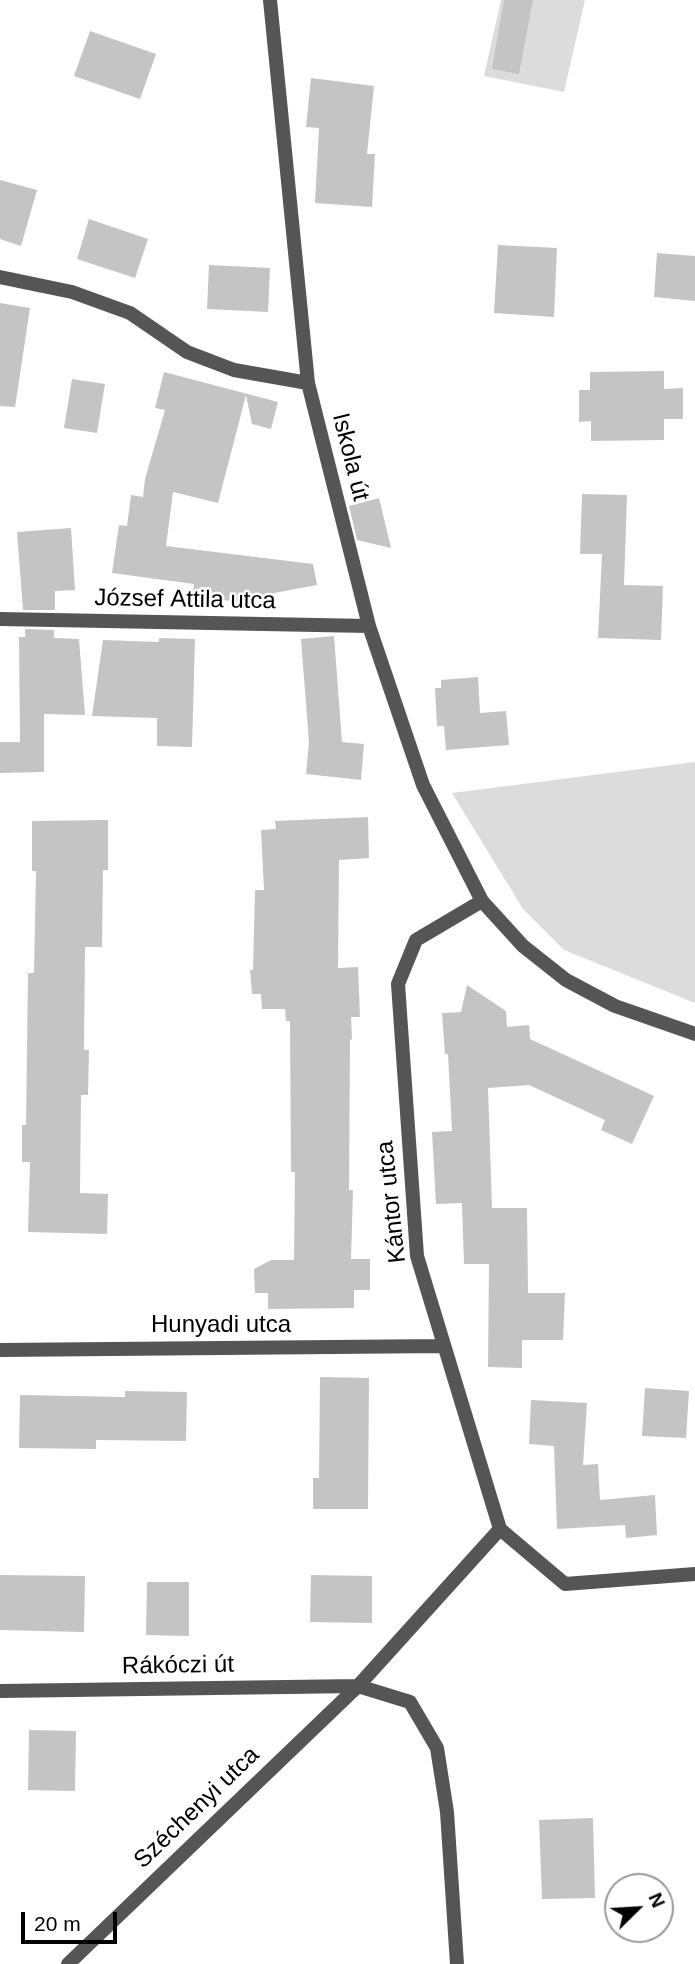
<!DOCTYPE html>
<html>
<head>
<meta charset="utf-8">
<style>
	body { margin:0 }
	#map { position:relative; width:695px; height:1964px; overflow:hidden; background:#fff; font-family:Helvetica,sans-serif }
	canvas { display:block }
	.north { position:absolute; left:604px; top:1873px; width:70px; height:70px; box-sizing:border-box; background:#fff; border:2px solid #999; border-radius:50%; rotate:66deg; font-size:19px; font-weight:700; line-height:28px; text-align:center; color:#000 }
	.north::after { content:''; display:block; margin:auto; width:24px; height:32px; background:#000; clip-path:polygon(50% 0,100% 100%,50% 72%,0 100%) }
	.scale { position:absolute; left:21px; top:1912px; width:96px; height:32px; box-sizing:border-box; border:4px solid #000; border-top:0; padding-left:9px; font-size:21px; line-height:24px; white-space:nowrap; color:#000; -webkit-text-stroke:5px #fff; paint-order:stroke }
</style>
</head>
<body>
<div id="map">
<canvas width="695" height="1964"></canvas>
<div class="north">N</div>
<div class="scale">20 m</div>
</div>
<script>
const ctx = document.querySelector('canvas').getContext('2d');
ctx.lineJoin = 'round';
function fill(path, color) { ctx.fillStyle = color; ctx.fill(path, 'evenodd'); }
function strokePath(path, color, width, dash) { ctx.strokeStyle = color; ctx.lineWidth = width; ctx.lineCap = dash ? 'butt' : 'round'; ctx.setLineDash(dash || []); ctx.stroke(path); }
function write(font, color, halo, rows, align = 'center') {
  ctx.font = font + ' Helvetica,sans-serif'; ctx.lineWidth = 5; ctx.setLineDash([]); ctx.textBaseline = 'middle'; ctx.strokeStyle = halo; ctx.fillStyle = color; for (const [text, x, y, turn = 0] of rows) {
    ctx.save(); ctx.translate(x, y); ctx.rotate((+turn || 0) * Math.PI / 180); ctx.textAlign = isNaN(turn) ? turn : align; if (halo) ctx.strokeText(text, 0, 0); ctx.fillText(text, 0, 0); ctx.restore();
  }
}
fill(new Path2D(`
	M501,0H585L564,92L484,76Z
	M695,762V1003L564,950L523,909L452,793Z`), '#dcdcdc');
fill(new Path2D(`
	M504,0H533L519,74L492,69Z
	M90,31L156,54L140,99L74,76Z
	M311,78L374,86L367,154H375L372,207L315,203L319,128L306,127Z
	M0,180L37,190L21,246L0,239Z
	M89,219L148,239L135,278L77,259Z
	M498,245L557,248L554,317L494,313Z
	M657,253L695,256V301L654,297Z
	M209,265L270,268L268,312L207,309Z
	M0,303L30,308L15,407L0,406Z
	M664,371V389L683,388V419H664V440L591,441V421L579,422V390H590V372Z
	M164,372L278,402L271,429L252,424L246,395L218,503L173,492L166,546L313,564L317,585L242,599V602L192,597L194,584L112,573L119,525L127,526L131,495L143,497L145,479L165,410L155,408Z
	M72,379L105,384L97,433L64,428Z
	M582,494L627,495L624,585L663,586L661,640L598,638L602,554H580Z
	M379,498L391,548L357,540L349,506Z
	M71,528L75,590L55,591V610H23L17,532Z
	M25,629L54,630V638L79,639L85,715L44,714V772L0,773V742H20L19,637H25Z
	M334,636L342,742L364,744L361,780L306,774L309,742L301,639Z
	M159,638L195,639L192,747L157,746V718L92,716L103,640L159,642Z
	M478,677L480,713L506,711L509,745L446,750L444,726H437L435,688H441V680Z
	M368,817L369,858L339,860L338,968L358,967L360,1017H351L352,1039L350,1040L349,1190H353L351,1259H370V1290H354V1308L268,1309V1293H255L254,1269L271,1260H294L295,1172H291L290,1021H286L285,1009H262L261,994H252L250,970H253L255,890H264L261,830L276,829L275,821Z
	M108,820V870H103L102,947H85L84,1050H89L88,1095H81L80,1193L108,1194L107,1234L28,1232L30,1162H22V1125H26L28,973H34L36,871H32V821Z
	M467,985L506,1011L507,1027L529,1025L530,1039L654,1096L632,1144L601,1130L605,1120L529,1085L488,1088L492,1208H527L528,1293H565L563,1340H522V1368L488,1367L489,1264H464L462,1203L436,1204L432,1132L452,1131L448,1054H445L442,1013L461,1012Z
	M320,1377L369,1378L368,1509H313V1478H319Z
	M645,1388L689,1391L686,1438L642,1436Z
	M125,1391L187,1392L186,1441L96,1440V1449L19,1448L20,1395L125,1397Z
	M531,1400L587,1403L583,1465L598,1464L600,1500L655,1495L657,1535L626,1538L625,1525L557,1529L554,1446L529,1444Z
	M0,1575L85,1576L84,1632L0,1630Z
	M311,1575L372,1576V1623L310,1622Z
	M147,1582H189V1636L146,1635Z
	M29,1730L76,1731L75,1791L28,1790Z
	M593,1818L595,1898L542,1899L539,1820Z`), '#c4c4c4');
strokePath(new Path2D(`
	M270,0L308,383L369,626L423,785L482,901L523,946L566,980L615,1006L695,1034
	M0,277L72,292L130,313L187,352L234,370L308,383
	M0,619L369,626
	M482,901L416,940L398,984L417,1256L500,1529
	M0,1350L443,1346
	M500,1529L565,1584L695,1574
	M0,1691L358,1686L410,1702L437,1748L447,1812L457,1964
	M68,1964L358,1686L500,1529`), '#555', 14);
write('24px', '#000', '#fff', [
	["Iskola út",350,457,76],
	["József Attila utca",185,600,1],
	["Kántor utca",392,1202,-96],
	["Hunyadi utca",221,1325],
	["Rákóczi út",178,1666,-1],
	["Széchenyi utca",197,1808,-44]
]);
</script>
</body>
</html>
